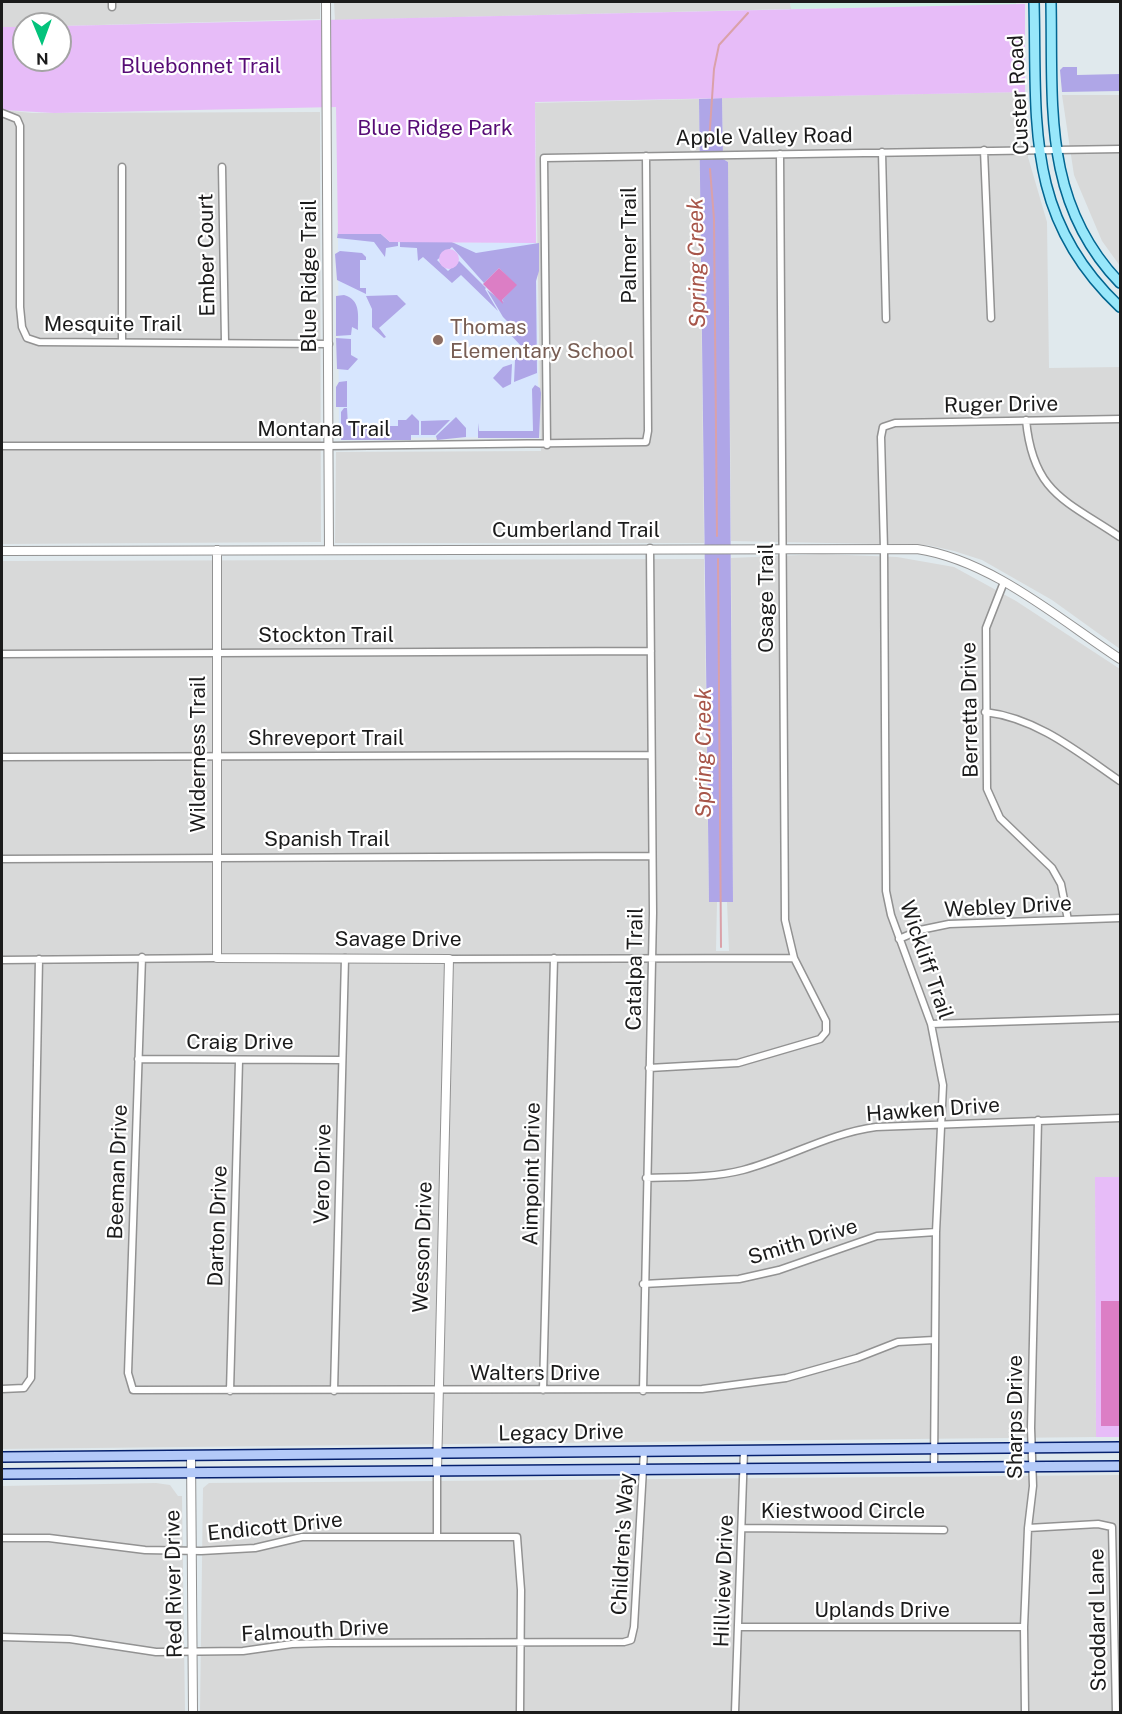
<!DOCTYPE html>
<html>
<head>
<meta charset="utf-8">
<style>
	body { margin:0 }
	#map { position:relative; width:1122px; height:1714px; overflow:hidden; background:#e0e9ed; font-family:"Public Sans",sans-serif }
	canvas { display:block }
	.frame { position:absolute; inset:0; border:3px solid #1b1b1b; pointer-events:none }
	.north { position:absolute; left:12px; top:12px; width:60px; height:60px; box-sizing:border-box; background:#fff; border:2px solid #a4a4a4; border-radius:50%; rotate:179deg; font-size:16px; font-weight:700; line-height:24px; text-align:center; color:#1b1b1b }
	.north::after { content:''; display:block; margin:auto; width:21px; height:27px; background:#03c37c; clip-path:polygon(50% 0,100% 100%,50% 72%,0 100%) }
</style>
</head>
<body>
<div id="map">
<canvas width="1122" height="1714"></canvas>
<div class="frame"></div>
<div class="north">N</div>
</div>
<script>
const ctx = document.querySelector('canvas').getContext('2d');
ctx.lineJoin = 'round';
function fill(path, color) { ctx.fillStyle = color; ctx.fill(path, 'evenodd'); }
function strokePath(path, color, width, dash) { ctx.strokeStyle = color; ctx.lineWidth = width; ctx.lineCap = dash ? 'butt' : 'round'; ctx.setLineDash(dash || []); ctx.stroke(path); }
function write(font, color, halo, rows, align = 'center') {
  ctx.font = font + ' "Public Sans",sans-serif'; ctx.lineWidth = 4.5; ctx.setLineDash([]); ctx.textBaseline = 'middle'; ctx.strokeStyle = halo; ctx.fillStyle = color; for (const [text, x, y, turn = 0] of rows) {
    ctx.save(); ctx.translate(x, y); ctx.rotate((+turn || 0) * Math.PI / 180); ctx.textAlign = isNaN(turn) ? turn : align; if (halo) ctx.strokeText(text, 0, 0); ctx.fillText(text, 0, 0); ctx.restore();
  }
}
fill(new Path2D(`
	M2,2H320V19L60,26L24,24V27H2Z
	M334,2H790L791,9L335,20Z
	M1025,92L1028,157L1047,222L1049,368L1120,367V649L1052,600L982,560L954,551L927,545L731,541L728,173V162L723,159L722,98Z
	M1062,95H1120V266L1102,241L1074,175Z
	M699,99L704,543H335L336,452L541,451L535,103Z
	M2,110L32,113L320,112L321,542L2,544Z
	M822,554L897,557L954,567L1016,601L1120,669V1177H1095L1096,1437L2,1449V561L704,559L709,901L717,902L716,951H729L727,902L733,901L731,558Z
	M1120,1475V1712H200L203,1488L209,1483Z
	M156,1483L170,1485L178,1496H182L185,1712H2V1486Z`), '#d8d9d9');
fill(new Path2D(`
	M790,2H1016V5L791,9Z`), '#cfeee4');
fill(new Path2D(`
	M338,234L390,242L536,243L539,437L339,438Z`), '#d7e6fe');
fill(new Path2D(`
	M1063,67H1077V75L1120,74V91L1062,92L1060,70Z
	M722,98L723,159L728,162L733,902H709L699,99Z
	M338,232L381,234L390,242H398V246L386,248L385,257L374,242L337,238Z
	M443,238L476,253L539,243V271L536,281L537,373L514,382L515,360L523,348L508,332L513,327L503,317L487,290L504,302L502,300L516,285L499,268L484,283L452,247L437,260L448,271L459,261L486,288L485,289L498,311L461,275L452,283L423,257L418,261L417,248L400,247V240Z
	M340,251L362,253L366,257V260H360V288H366V294L337,280L335,254Z
	M344,295C361,300 358,315 358,330L352,327L351,335L336,336V296Z
	M397,295L406,304L379,328L386,337L384,338L372,327V309L366,296Z
	M336,338L351,339V355L358,359L348,370L337,369Z
	M512,364L511,384L503,388L493,378L503,367Z
	M347,381V407H336V387L339,382Z
	M535,385L540,388L541,393L539,438H478V423L479,431H533L532,389Z
	M344,408H347L348,426H398V420H406L412,414L419,421V435H411V440H341V412Z
	M456,417L466,428V437L437,440L436,436Z
	M450,420L435,435H421V421Z`), '#afa6e7');
fill(new Path2D(`
	M1025,4V92L535,102L536,243L390,242L381,234H338L336,107L54,113L2,110V27H24V60H60V26Z
	M439 259a10 10 0 1 1 20 0a10 10 0 1 1-20 0Z
	M1095,1177H1120V1437H1096Z`), '#e7bcf8');
fill(new Path2D(`
	M499,268L517,285L502,300L503,304L483,284Z
	M1101,1301H1120V1426H1101Z`), '#dc7ec5');
strokePath(new Path2D(`
	M709,143L714,69L719,45L748,13
	M710,169L714,219L717,536
	M718,559L721,947`), '#daa1a9', 2);
const minor = new Path2D(`
	M112,7V2
	M2,113L17,119L20,126V307L22,327L27,338L39,342L329,344
	M984,150L991,318
	M882,152L886,319
	M122,167V342
	M222,167L225,342
	M1026,420C1033,493 1065,500 1120,537
	M547,445L544,158L1120,149
	M2,446H329L646,442L648,431L646,156
	M1004,582L986,628L987,789L1000,818L1052,868L1061,884L1068,920
	M2,654L651,651
	M985,712C1037,718 1078,752 1120,781
	M2,757L651,755
	M2,859L652,856
	M899,939L920,930L949,924L1120,918
	M142,957L128,1373L133,1390L702,1389L786,1378L857,1358L898,1342L934,1340
	M449,959L794,958
	M2,960L217,958
	M931,1024L1120,1018
	M138,1059L342,1060
	M649,1068L738,1063L820,1039L826,1032V1021L794,958L785,920L780,154
	M646,1178C678,1177 712,1178 743,1170C788,1158 830,1133 876,1127L1120,1118
	M643,1284L739,1279L779,1270L877,1236L936,1232
	M2,1389L24,1388L31,1378L39,959
	M543,1390L554,958
	M230,1391L239,1061
	M334,1391L345,958
	M643,1391L653,913L650,548
	M934,1467L936,1232L943,1085L931,1024L891,915L886,891L884,549L881,437L883,427L895,423L1120,419
	M437,1470V1536
	M742,1528L944,1530
	M1028,1528L1098,1524L1112,1527L1116,1712
	M2,1538H49L145,1550L201,1551L255,1548L302,1537H517L521,1590L520,1712
	M740,1627H1024
	M2,1637L70,1639L156,1652L243,1651L292,1644L329,1643L624,1642L631,1640L634,1627L644,1451
	M735,1712L744,1450
	M1025,1712L1024,1627L1028,1528L1033,1486L1031,1428L1038,1120`);
const tertiary = new Path2D(`
	M326,2L329,550
	M217,550V958L449,959L437,1470
	M2,551L917,549C991,560 1059,619 1120,659
	M191,1455L193,1712`);
const secondary = new Path2D(`
	M2,1457L1120,1447
	M2,1474L1120,1466`);
const primary = new Path2D(`
	M1034,2C1037,121 1024,217 1120,307
	M1051,2C1053,105 1042,202 1120,283`);
strokePath(minor, '#929292', 9);
strokePath(tertiary, '#929292', 10);
strokePath(secondary, '#06216e', 12);
strokePath(primary, '#026590', 12);
strokePath(minor, '#fff', 6);
strokePath(tertiary, '#fff', 8);
strokePath(secondary, '#b3c9f8', 9);
strokePath(primary, '#98e7fa', 9);
for (const [x, y, r, color] of [
	[438,340,6,"#8d6e63"]
]) { const dot = new Path2D(); dot.arc(x, y, r, 0, 2 * Math.PI); ctx.fillStyle = color; ctx.fill(dot); strokePath(dot, '#fff', 2); }
write('21px', '#570c76', '#fff', [
	["Bluebonnet Trail",201,67],
	["Blue Ridge Park",435,129]
]);
write('21px', '#1b1b1b', '#fff', [
	["Custer Road",1019,95,-93],
	["Apple Valley Road",764,137,-1],
	["Palmer Trail",630,245,-90],
	["Ember Court",207,255,-91],
	["Blue Ridge Trail",310,276,-90],
	["Mesquite Trail",113,325],
	["Ruger Drive",1001,405,-1],
	["Montana Trail",324,430],
	["Cumberland Trail",576,531],
	["Osage Trail",767,598,-90],
	["Stockton Trail",326,636],
	["Berretta Drive",970,710,-91],
	["Shreveport Trail",326,739],
	["Wilderness Trail",199,754,-90],
	["Spanish Trail",327,840],
	["Webley Drive",1008,907,-3],
	["Savage Drive",398,940],
	["Wickliff Trail",926,960,71],
	["Catalpa Trail",635,969,-89],
	["Craig Drive",240,1043],
	["Hawken Drive",933,1110,-4],
	["Beeman Drive",118,1172,-88],
	["Vero Drive",323,1174,-89],
	["Aimpoint Drive",532,1174,-89],
	["Darton Drive",218,1226,-88],
	["Smith Drive",803,1242,-17],
	["Wesson Drive",423,1247,-88],
	["Walters Drive",535,1374],
	["Sharps Drive",1016,1417,-90],
	["Legacy Drive",561,1433,-1],
	["Kiestwood Circle",843,1512],
	["Endicott Drive",275,1527,-6],
	["Children's Way",623,1544,-87],
	["Hillview Drive",724,1581,-88],
	["Red River Drive",174,1584,-91],
	["Uplands Drive",882,1611],
	["Stoddard Lane",1098,1620,-91],
	["Falmouth Drive",315,1631,-3]
]);
write('21px', '#785e54', '#fff', [
	["Thomas",450,328],
	["Elementary School",450,352]
], 'left');
write('italic 22px', '#a8564a', '#fff', [
	["Spring Creek",697,263,-91],
	["Spring Creek",704,753,-90]
]);
</script>
</body>
</html>
